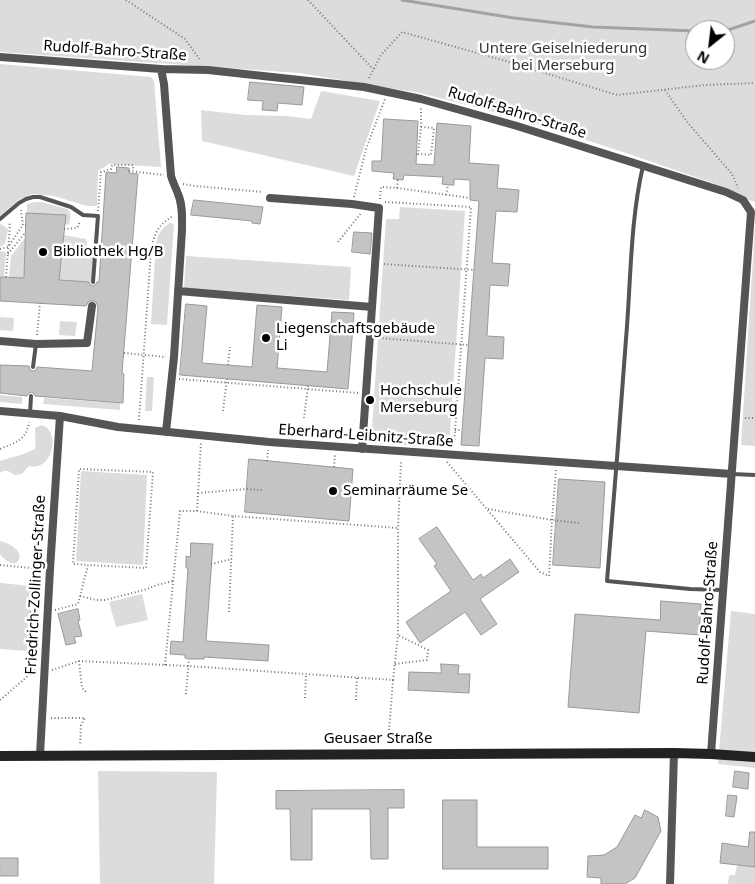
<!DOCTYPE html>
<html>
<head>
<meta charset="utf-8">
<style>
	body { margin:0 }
	#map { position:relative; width:755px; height:884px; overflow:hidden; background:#fff; font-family:"Noto Sans",sans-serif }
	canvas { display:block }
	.north { position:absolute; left:685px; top:20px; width:50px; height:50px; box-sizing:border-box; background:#fff; border:1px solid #999; border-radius:50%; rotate:209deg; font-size:14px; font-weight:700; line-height:20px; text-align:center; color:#000 }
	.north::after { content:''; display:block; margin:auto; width:18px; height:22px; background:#000; clip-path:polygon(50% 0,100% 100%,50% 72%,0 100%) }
</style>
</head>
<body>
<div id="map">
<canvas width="755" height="884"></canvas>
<div class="north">N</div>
</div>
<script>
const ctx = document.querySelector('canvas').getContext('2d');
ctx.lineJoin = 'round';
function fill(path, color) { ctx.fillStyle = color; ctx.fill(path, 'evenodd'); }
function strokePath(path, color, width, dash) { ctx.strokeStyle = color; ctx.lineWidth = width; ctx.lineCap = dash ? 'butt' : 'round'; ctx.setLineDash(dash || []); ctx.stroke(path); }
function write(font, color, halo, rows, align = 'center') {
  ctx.font = font + ' "Noto Sans",sans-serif'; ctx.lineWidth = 5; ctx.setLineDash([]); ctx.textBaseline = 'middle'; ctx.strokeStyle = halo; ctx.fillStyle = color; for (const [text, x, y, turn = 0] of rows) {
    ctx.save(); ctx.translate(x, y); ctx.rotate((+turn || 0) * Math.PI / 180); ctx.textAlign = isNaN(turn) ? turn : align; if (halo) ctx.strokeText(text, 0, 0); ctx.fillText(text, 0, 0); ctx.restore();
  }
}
fill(new Path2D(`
	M0,0H755V202L748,200L727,188L632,155L525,120L420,93L299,73L0,52ZM695,30H725V60H695Z
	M0,64L151,77L154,81L161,167L109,164L98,171L97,206H87L54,196L32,194L20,199L0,216Z
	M321,91L380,101L354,176L202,141L201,110L245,115L286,116L311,119Z
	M35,202H41L67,209C73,213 70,218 69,225L27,213V204Z
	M400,207L465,211L449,448L371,443L386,219H399Z
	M170,223L174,224L167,325L151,324L156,243C158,235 161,228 170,223Z
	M1,224L8,229L5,244L0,247V225Z
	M755,226V446L741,445Z
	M64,235L86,239L88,251L94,260L92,282L54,280Z
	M25,238L28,278L9,277L11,256Z
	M0,251L6,252L4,277L0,276Z
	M186,256L351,267L349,300L184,288Z
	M0,317L14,318L13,331L0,330Z
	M60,321L77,322L75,336L59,335Z
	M147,377H154L152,411H145Z
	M0,395L22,397V404L0,402Z
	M44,398L120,403V410L43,404Z
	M42,425C61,431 53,472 29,466L22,474L14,475C9,471 6,469 0,473V461C12,457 23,455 35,449C36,442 35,435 35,428Z
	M81,471L147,475L143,565L76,561Z
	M0,541C32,549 18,573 5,559C3,558 0,555 0,553C0,550 0,544 0,541Z
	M0,583L32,586L27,651L0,649Z
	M142,594L148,620L116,627L109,602Z
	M731,611L755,614V768L718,764Z
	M98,771L217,772L214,884H100Z
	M748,842L755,843V884H728L729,875H735L737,866H745Z`), '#dcdcdc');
strokePath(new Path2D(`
	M402,0L514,18L593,27L695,31
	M725,31L755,21`), '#a3a3a3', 3);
const building = new Path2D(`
	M250,82L304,87L302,105L278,103L277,111L262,110L263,101L248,100Z
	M384,119L418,121L416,164L434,165L437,123L471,126L469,163L499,165L497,188L519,190L517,212L496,211L492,263L510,264L508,286L490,285L487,336L504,337L503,359L485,358L479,446L461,445L479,201L470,200V180L454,179V185H448L442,184L443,177L404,175L403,180L393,179L394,173L372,171V161H381Z
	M117,167L129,168V173L138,174L122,373L124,374L123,403L35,396L34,394L32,392L29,393L27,396L0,393V365L29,366L30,370L33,371L36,370L37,367L92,371L98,307L96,302L93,301H89L86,306L0,301V277L24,278L26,213L66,215L59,280L89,282L91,285L93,286L96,284L97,282H99L106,172L116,173Z
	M194,200L263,207L260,224L252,223V221L191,215Z
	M354,232L372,233L370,254L352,252Z
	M186,304L207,306L202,363L252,367L257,305L282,307L277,368L327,372L332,312L354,313L348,389L180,375Z
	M249,459L353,469L349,521L245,512Z
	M559,479L605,482L600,568L553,565Z
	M437,527L473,580L481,574L483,578L510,559L519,572L480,599L497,624L481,635L465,612L420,643L406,622L451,591L434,566L437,564L419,539Z
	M191,543L213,544L206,641L269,645L268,661L204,657V659H189L185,658V655L170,654L171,641L183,642L188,568H186V556L190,557Z
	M661,601L701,604L699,635L646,631L639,713L568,707L575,614L660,620Z
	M78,609L80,620L78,621L82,636L74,637L76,643L66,645L58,614Z
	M441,664L459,665L458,674H470L469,693L408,690L409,672L441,673Z
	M735,771L749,773L748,789L733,787Z
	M404,790V808H388V859H371L370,809H312V860H291L290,809H276V791Z
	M728,795L737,796L734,817L726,816Z
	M443,800H477V847H548V869H443Z
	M645,810L658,817L661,831L635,878L625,884H601V878L587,877L588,856L604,855L617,847L635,815L641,818Z
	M750,832H755V867L720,863L722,843L748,847Z
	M0,858H18V876H0Z`);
fill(building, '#c4c4c4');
strokePath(building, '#999', 1);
strokePath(new Path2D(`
	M126,0L185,39L201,61
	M308,0L373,69
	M369,78L381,55L402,32L502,60L617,95L705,85L755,83
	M665,90L688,123L732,174L738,188
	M421,127L434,128L431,155L418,154L421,127V107
	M129,171L164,175
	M183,184L195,186L263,192
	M397,188L470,198
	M446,195L448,185
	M354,197L366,149L385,99
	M380,199L381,187L397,188L398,179
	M385,202L471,207L454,446
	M21,210L23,225H26
	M98,211L101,172L111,169L112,165H133V171
	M64,229L77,228L80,221
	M338,242L361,213
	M0,249L8,247L23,225
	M8,254L25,233
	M384,264L474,270
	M6,277L10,225L8,222
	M37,335L40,303
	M379,338L468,345
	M124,353L166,357
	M228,365L230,347
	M179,379L359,393
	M223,411L227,379
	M304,418L308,386
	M745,418H755
	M139,420L151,251C154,234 157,226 173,216
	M455,430H462
	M0,449C16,442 26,441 29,422
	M267,461L268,450
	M447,462L540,572L549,576L552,520L556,470
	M334,467L335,455
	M399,485L470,491
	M198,493L246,489L262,490
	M488,509L552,520L579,523
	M197,511L201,443
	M211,564L232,559
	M0,565L42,569
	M80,596L96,600H105L144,590L157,585L173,581
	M55,610L78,604L88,565L146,568L153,472L79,469L73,564L88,565
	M30,612H38
	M229,612L233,516
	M79,661L82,688L86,692
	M395,664L427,660L428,650L398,635
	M165,665L180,511H197L233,516L398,528
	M52,670L79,661L188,666L393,680L398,635V528L401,461
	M186,694L189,659
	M305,698L306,674
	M0,700L36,669
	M356,700L357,678
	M51,718H85L81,725L80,746
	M388,744L393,680`), '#777', 2, [1, 2.5]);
strokePath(new Path2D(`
	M643,166C630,222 631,281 626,339C620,420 614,500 607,581L690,589L723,590
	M0,219L19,203L26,199L33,197H40L71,207L83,215L98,216L93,282
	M33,367L36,344
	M30,414L31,396
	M732,474L755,475`), '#555', 4);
strokePath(new Path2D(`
	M0,57L161,69L208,70L364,87L421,99L517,126L726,192L743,200L751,212L711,754
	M161,69L164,84L171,176C173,183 176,188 178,194C183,205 182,219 182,230L174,357L166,432
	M270,198L352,204L379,208L362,449
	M178,291L372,307
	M0,341L36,344L87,343L92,306
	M0,411L60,416L118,427L269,442L732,474
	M40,755L50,569L60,416
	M670,884L674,753`), '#555', 8);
strokePath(new Path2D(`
	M0,756L674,753L711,754L755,757`), '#222', 10);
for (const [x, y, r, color] of [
	[43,252,5,"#000"],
	[266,338,5,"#000"],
	[370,400,5,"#000"],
	[333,491,5,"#000"]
]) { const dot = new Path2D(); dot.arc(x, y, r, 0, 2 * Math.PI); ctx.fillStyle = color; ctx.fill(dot); strokePath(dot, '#fff', 2); }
write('15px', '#333', '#fff', [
	["Untere Geiselniederung",563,49],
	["bei Merseburg",563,66]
]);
write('15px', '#000', '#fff', [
	["Rudolf-Bahro-Straße",115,51,4],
	["Rudolf-Bahro-Straße",517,113,17],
	["Eberhard-Leibnitz-Straße",366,436,4],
	["Friedrich-Zollinger-Straße",36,585,-87],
	["Rudolf-Bahro-Straße",708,613,-86],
	["Geusaer Straße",378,739]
]);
write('15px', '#000', '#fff', [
	["Bibliothek Hg/B",53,252],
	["Liegenschaftsgebäude",276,329],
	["Li",276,346],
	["Hochschule",380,391],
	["Merseburg",380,408],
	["Seminarräume Se",343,491]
], 'left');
</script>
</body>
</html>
